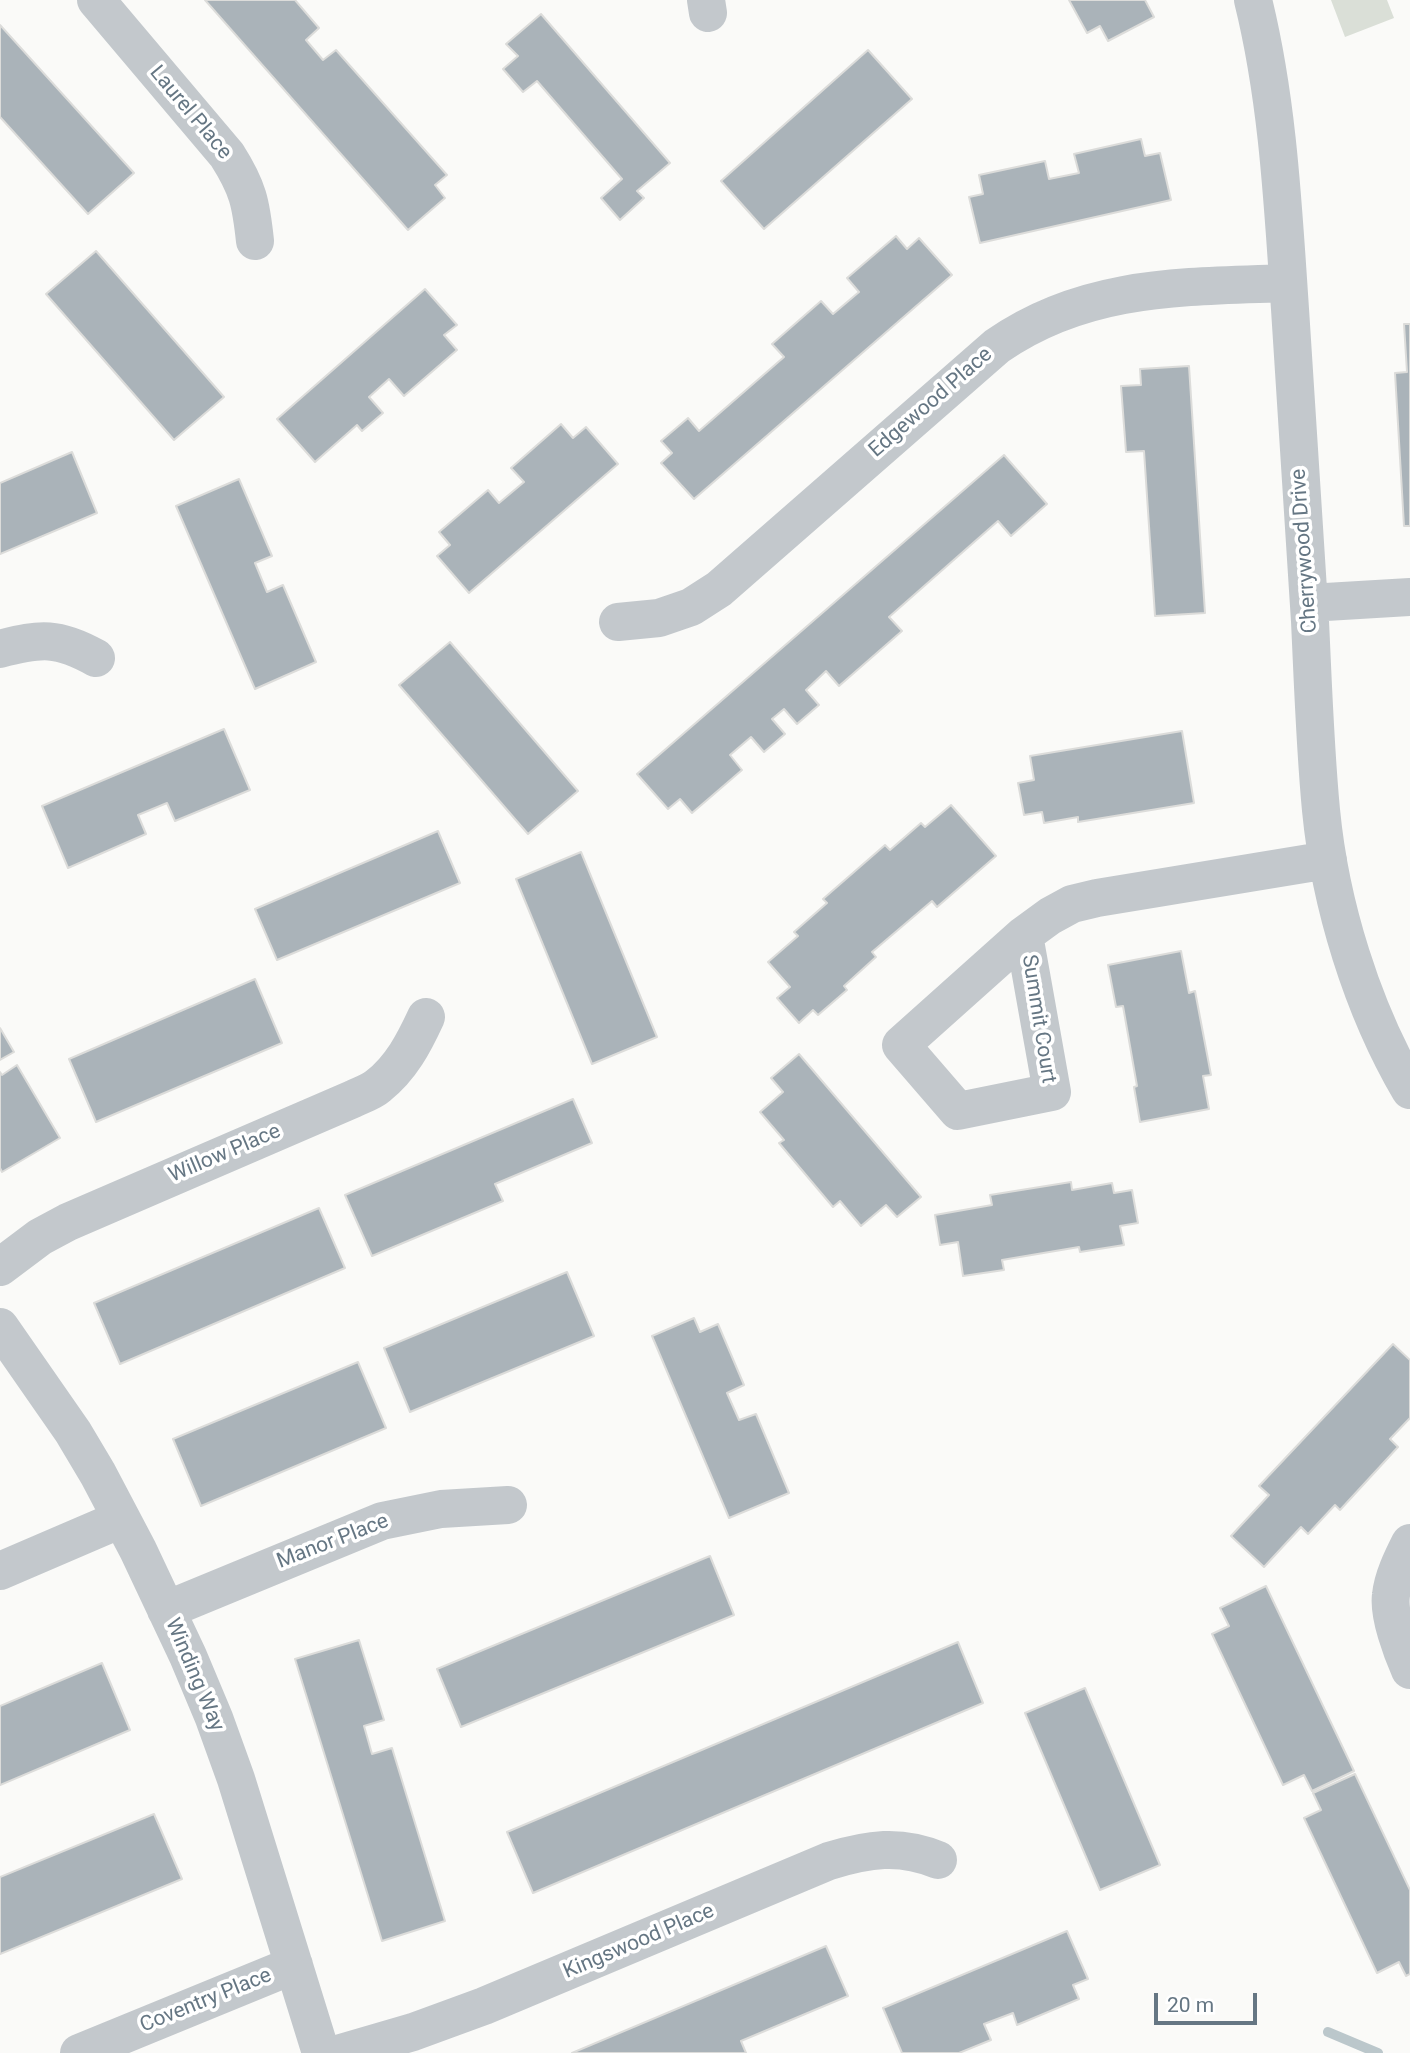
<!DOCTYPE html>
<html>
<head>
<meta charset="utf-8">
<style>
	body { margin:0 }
	#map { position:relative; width:1410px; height:2053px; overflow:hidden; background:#fafaf8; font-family:Roboto,sans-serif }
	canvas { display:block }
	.scale { position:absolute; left:1154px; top:1993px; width:103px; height:32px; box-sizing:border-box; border:4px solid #657683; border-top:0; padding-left:9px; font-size:21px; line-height:24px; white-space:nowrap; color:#657683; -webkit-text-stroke:5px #fff; paint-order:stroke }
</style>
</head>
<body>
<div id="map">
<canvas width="1410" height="2053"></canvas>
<div class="scale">20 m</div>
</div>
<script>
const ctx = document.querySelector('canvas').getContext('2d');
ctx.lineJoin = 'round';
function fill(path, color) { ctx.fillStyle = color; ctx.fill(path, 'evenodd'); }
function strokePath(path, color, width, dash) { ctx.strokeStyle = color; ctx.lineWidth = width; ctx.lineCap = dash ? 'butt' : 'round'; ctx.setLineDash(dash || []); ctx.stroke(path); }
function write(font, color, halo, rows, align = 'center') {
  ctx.font = font + ' Roboto,sans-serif'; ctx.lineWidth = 7; ctx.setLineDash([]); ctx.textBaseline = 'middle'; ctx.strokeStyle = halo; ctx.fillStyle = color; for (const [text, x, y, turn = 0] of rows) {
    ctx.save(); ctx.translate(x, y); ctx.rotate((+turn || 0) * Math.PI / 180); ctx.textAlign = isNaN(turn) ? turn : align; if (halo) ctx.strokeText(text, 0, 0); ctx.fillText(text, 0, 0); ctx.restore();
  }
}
fill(new Path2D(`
	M1331,0H1387L1394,18L1345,37Z`), '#dadfd7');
strokePath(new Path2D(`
	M1328,2032L1378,2053`), '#bbc7cb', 10);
const building = new Path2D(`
	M205,0H295L319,28L306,40L323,60L336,50L447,175L435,185L445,198L408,230Z
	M1069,0H1145L1154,17L1108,41L1100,26L1087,33Z
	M541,14L670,163L637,191L644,198L620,220L601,198L622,179L537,81L523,92L503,69L518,56L506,44Z
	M0,25L134,173L88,214L0,117Z
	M868,50L912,99L764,229L721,181Z
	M1141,139L1145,156L1160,153L1171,200L980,243L969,197L983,194L979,175L1045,161L1049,179L1079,173L1074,154Z
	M896,236L907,249L919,238L952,275L694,499L661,463L672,453L661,441L688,418L699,431L784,357L772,344L821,301L833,314L859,292L847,278Z
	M96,251L224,397L174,440L46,294Z
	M425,289L457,325L444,335L457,350L404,396L389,379L369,397L383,413L362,431L357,425L315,462L277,419Z
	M1404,324H1410V526H1404L1395,373L1407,372Z
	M1189,366L1205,613L1155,616L1144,451L1126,452L1121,386L1141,385L1140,369Z
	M561,424L573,438L586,427L618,464L469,593L437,556L450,545L439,532L488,490L499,503L524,482L511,468Z
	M72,452L97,513L0,554V483Z
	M1004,455L1047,504L1011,536L998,521L889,617L902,631L839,686L826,671L806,690L819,705L797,724L784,709L772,719L785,734L764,752L751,737L730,755L742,770L692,813L680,799L668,809L637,774Z
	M239,479L272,556L255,563L267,592L283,585L316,662L255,689L176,506Z
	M450,642L578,791L528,834L399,685Z
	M224,729L250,790L175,821L167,803L138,815L146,834L68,868L42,806Z
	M1182,731L1194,803L1078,822V817L1044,823L1042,812L1024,815L1018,783L1034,780L1030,756Z
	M951,805L996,856L937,907L932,901L872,952L876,957L844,986L847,990L818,1015L813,1010L799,1023L777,998L790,987L768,962L798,936L794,932L827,903L823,899L885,845L890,850L921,823L925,827Z
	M438,831L460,883L277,960L255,909Z
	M581,852L657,1037L592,1064L516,879Z
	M1181,951L1189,993L1195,991L1211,1075L1203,1076L1209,1109L1140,1122L1134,1087L1137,1086L1123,1006L1116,1007L1108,965Z
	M255,979L282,1043L96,1122L69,1059Z
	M0,1028L14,1052L0,1060Z
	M799,1054L921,1197L897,1217L886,1205L861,1226L840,1201L833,1207L779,1143L784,1140L760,1112L783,1092L771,1078Z
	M17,1065L60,1138L2,1172L0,1168V1072L2,1075Z
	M573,1099L592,1143L495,1184L503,1201L372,1256L345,1195Z
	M1071,1182L1072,1190L1112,1183L1114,1193L1132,1190L1138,1223L1120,1226L1124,1245L1080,1252L1079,1247L1002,1260L1004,1270L963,1276L958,1242L940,1245L935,1215L992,1205L990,1195Z
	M319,1208L345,1268L120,1364L94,1303Z
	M567,1272L594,1336L410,1412L384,1348Z
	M694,1318L700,1332L718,1324L744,1385L727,1393L739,1420L756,1414L789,1493L729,1518L652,1336Z
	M1393,1344L1410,1360V1418L1390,1439L1398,1447L1340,1510L1335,1505L1308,1534L1301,1527L1264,1567L1231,1536L1269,1495L1259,1486Z
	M358,1362L386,1428L201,1506L173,1439Z
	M710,1556L734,1615L461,1727L437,1669Z
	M1266,1586L1354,1771L1312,1791L1304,1775L1283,1785L1212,1634L1229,1626L1220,1608Z
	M359,1640L384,1720L364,1726L372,1754L392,1748L445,1921L382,1941L295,1659Z
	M958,1642L983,1703L533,1893L507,1832Z
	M102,1663L130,1730L0,1785V1706Z
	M1085,1688L1160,1865L1100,1890L1025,1713Z
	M1355,1774L1410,1890V1974L1406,1976L1399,1962L1377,1973L1304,1818L1321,1810L1313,1793Z
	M154,1814L182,1879L0,1954V1877Z
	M1067,1931L1088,1979L1073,1985L1079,1999L1017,2025L1013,2013L984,2024L991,2040L959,2053H902L883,2008Z
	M826,1946L848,1996L741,2041L746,2053H572Z`);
fill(building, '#aab3b9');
strokePath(building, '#dcdcda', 2);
strokePath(new Path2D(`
	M96,0L227,155C248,188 251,203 255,241
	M706,0L708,13
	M1253,0C1278,101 1283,206 1290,309C1297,413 1304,517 1310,621C1313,684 1315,747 1321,810C1330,904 1362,1008 1410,1090
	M1309,603L1410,597
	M618,622L659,618L691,607L719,589L997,346C1086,284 1184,287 1288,283
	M0,649C41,638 58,637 96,658
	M1024,935L1052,1092L958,1111L901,1045L1024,935L1050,916L1072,904L1097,898L1328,860
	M0,1267L40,1237L68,1222L353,1099C361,1095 371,1092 378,1086C401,1068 414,1043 426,1017
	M0,1327L73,1432L98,1474L138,1550L188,1656L214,1718L236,1779L321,2053
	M1410,1543C1402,1559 1393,1577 1391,1595C1388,1615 1402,1652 1410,1670
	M0,1571L121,1519
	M166,1610L382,1521L441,1509L508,1505
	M79,2053L294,1965
	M341,2053L413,2032L484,2006L829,1861C868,1849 900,1844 938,1860`), '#c3c8cc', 38);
write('21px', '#657683', '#fff', [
	["Laurel Place",190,113,50],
	["Edgewood Place",931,403,-41],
	["Cherrywood Drive",1305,551,-94],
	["Summit Court",1038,1019,81],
	["Willow Place",225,1154,-23],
	["Manor Place",333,1542,-21],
	["Winding Way",194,1675,67],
	["Kingswood Place",639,1942,-23],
	["Coventry Place",206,2001,-22]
]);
</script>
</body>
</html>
